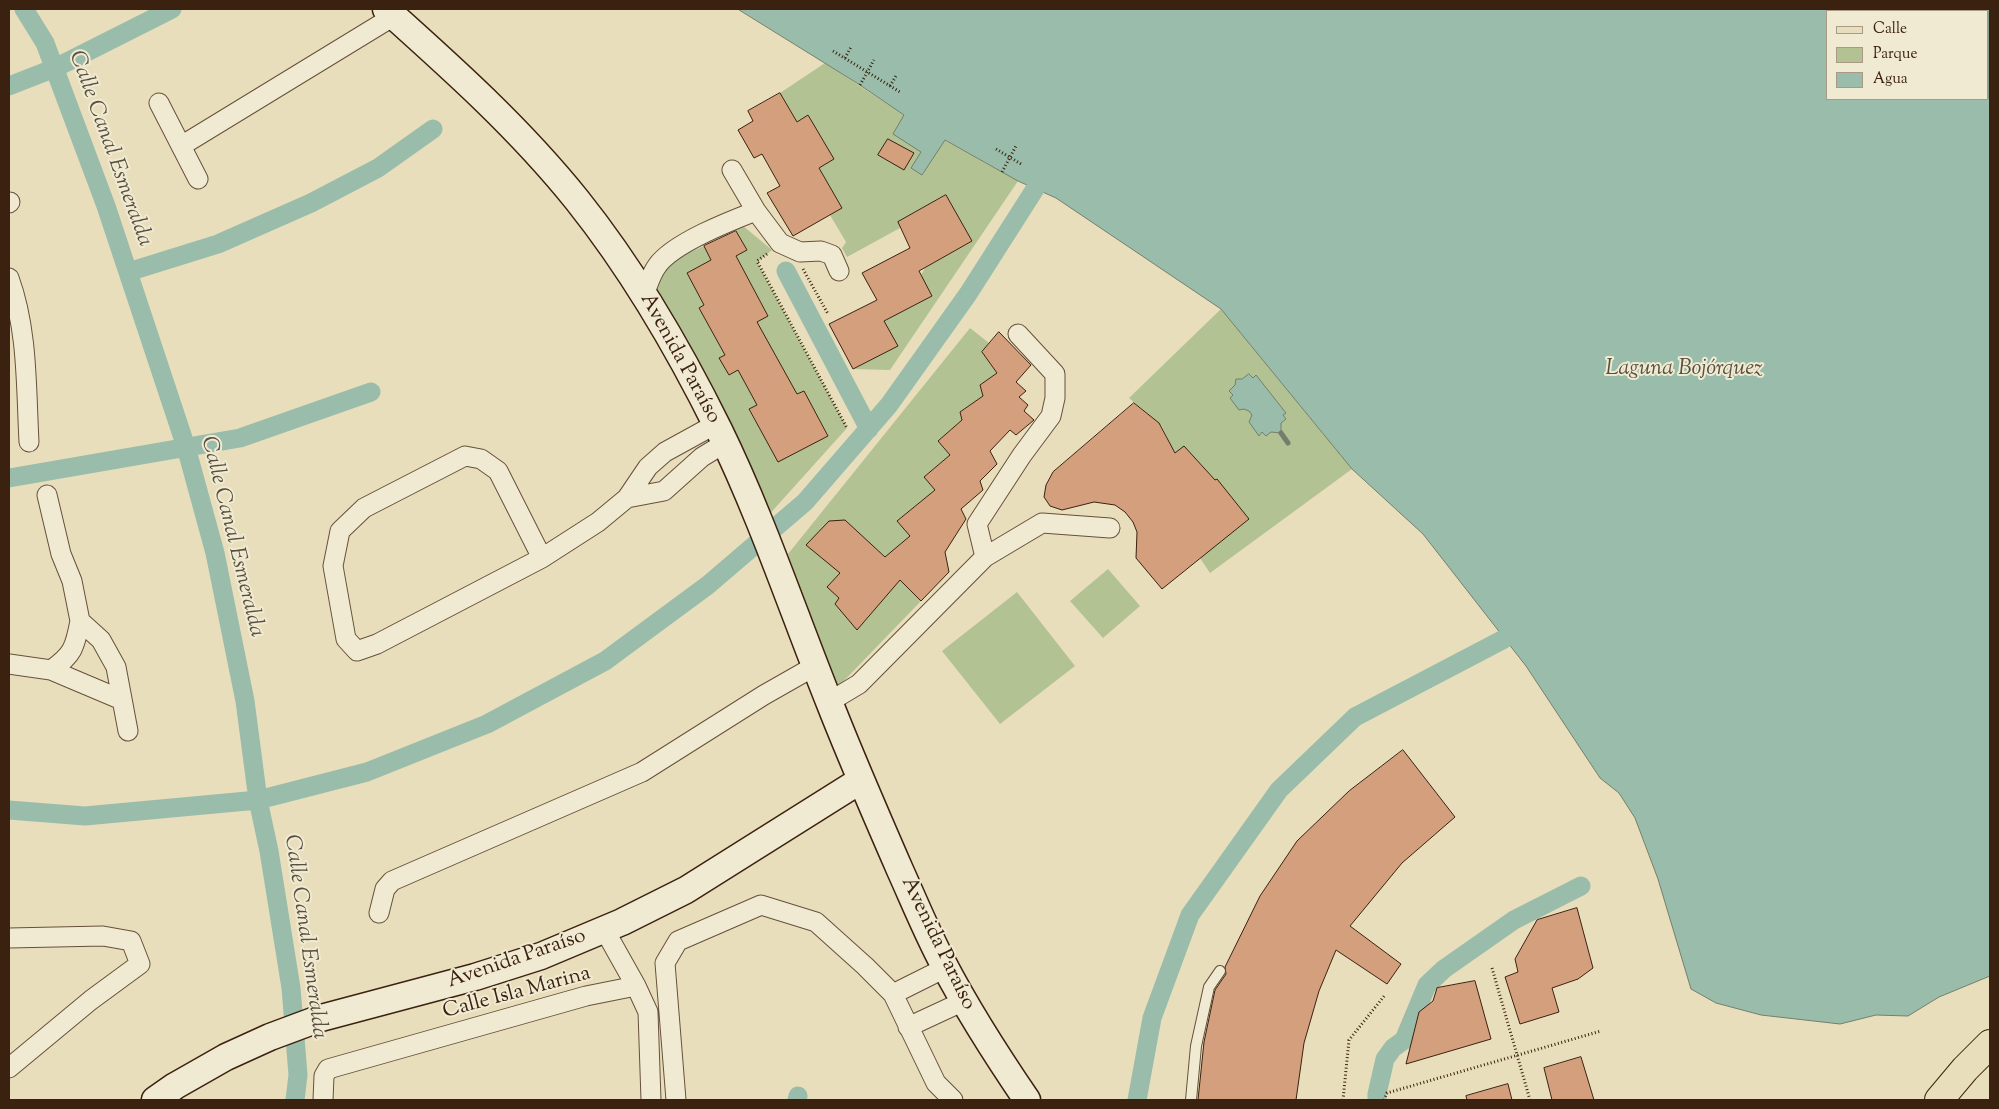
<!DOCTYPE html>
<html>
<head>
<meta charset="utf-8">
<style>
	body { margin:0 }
	#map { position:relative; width:1999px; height:1109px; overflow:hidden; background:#e9debb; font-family:"Sorts Mill Goudy",serif }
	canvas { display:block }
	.frame { position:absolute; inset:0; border:10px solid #3b2110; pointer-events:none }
	.legend { position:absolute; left:1826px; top:10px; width:162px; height:90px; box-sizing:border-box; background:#f1ead3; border:1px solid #a89a85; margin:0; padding:6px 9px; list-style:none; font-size:15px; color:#3b2110 }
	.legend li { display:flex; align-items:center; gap:10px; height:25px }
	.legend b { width:25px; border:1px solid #a89a85 }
</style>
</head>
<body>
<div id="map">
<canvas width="1999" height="1109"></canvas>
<div class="frame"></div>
<ul class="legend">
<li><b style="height:6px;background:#e9debb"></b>Calle</li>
<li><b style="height:14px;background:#b2c293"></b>Parque</li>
<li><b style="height:14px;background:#99bdaa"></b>Agua</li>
</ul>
</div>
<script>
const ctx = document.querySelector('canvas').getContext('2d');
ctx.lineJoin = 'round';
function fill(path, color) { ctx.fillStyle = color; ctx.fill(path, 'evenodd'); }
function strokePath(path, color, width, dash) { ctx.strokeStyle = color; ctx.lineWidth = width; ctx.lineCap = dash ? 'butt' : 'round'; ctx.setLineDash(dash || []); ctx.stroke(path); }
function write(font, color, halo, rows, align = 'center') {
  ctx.font = font + ' "Sorts Mill Goudy",serif'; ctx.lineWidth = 4; ctx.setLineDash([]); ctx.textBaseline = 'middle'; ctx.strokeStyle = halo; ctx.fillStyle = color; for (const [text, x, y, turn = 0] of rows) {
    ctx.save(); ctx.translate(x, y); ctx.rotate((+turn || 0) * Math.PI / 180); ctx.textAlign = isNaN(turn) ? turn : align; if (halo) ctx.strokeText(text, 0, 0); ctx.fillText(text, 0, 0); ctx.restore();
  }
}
fill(new Path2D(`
	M825,63L904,115L921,152L922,175L944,140L1018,181L890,370L853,369L897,346L884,321L932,296L921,275L925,268L972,241L946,195L899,222L900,228L847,257L842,248L846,242L830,215L842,208L819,168L834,159L808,115L797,122L780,93Z
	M742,225L772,250L757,262L847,428L766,518L656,300C659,264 673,260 704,246L711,260L687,273L704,305L699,308L725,355L720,358L729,375L738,370L757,405L749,410L778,462L828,435L804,391L797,394L757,322L768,315L736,256L747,250L735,229Z
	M1221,309L1352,469L1210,573L1200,558L1156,528L1144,459L1170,443L1161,425L1141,439L1133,432L1149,415L1129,398Z
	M970,328L989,343L982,352L997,373L980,385L983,396L960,412L962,420L938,441L950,455L924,477L935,490L897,521L910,536L921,601L835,690L788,554Z
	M1108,569L1140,606L1103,638L1070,601Z
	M1017,592L1075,666L1000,724L942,651Z`), '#b2c293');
const water = new Path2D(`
	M738,9H1990V976L1939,997L1908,1016L1876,1015L1840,1024L1761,1015L1716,1003L1691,989L1658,879L1635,818L1619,793L1600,778L1526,666L1423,534L1352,469L1221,309L1056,198L1018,181L945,140L922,175L911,168L921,152L893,134L904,115L860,85ZM1828,11H1988V99H1828Z
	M1249,374L1253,378L1256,375L1286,413L1283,415L1286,419L1281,423V433L1271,432L1266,436L1262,432L1259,436L1249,422L1252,415L1249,411L1244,409L1239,410L1230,398L1233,395L1229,391L1235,385L1236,379H1242Z`);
fill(water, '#99bdaa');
strokePath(water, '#737f6c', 1);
strokePath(new Path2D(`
	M1281,433L1288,443`), '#737f6c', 5);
strokePath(new Path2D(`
	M24,9L45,43L106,206L186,447L215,553L245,701L258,800L269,851L291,988L298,1075L295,1100
	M9,86L55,68L172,9
	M786,271L869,429
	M128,272L218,244L311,203L378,168L433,129
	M9,478L240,438L371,392
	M9,810L85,816L258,800L367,772L487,724L605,661L708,585L805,502L889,405L968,294L1035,189
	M797,1100L798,1096
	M1137,1100L1152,1018L1190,915L1279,790L1355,717L1504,639
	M1377,1100V1094L1385,1059L1393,1048L1404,1040L1427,985L1444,969L1514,920L1581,886`), '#99bdaa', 19);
const building = new Path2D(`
	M780,93L797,122L808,115L834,159L819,168L842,208L793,236L767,193L780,186L762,154L754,158L738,130L753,121L748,111Z
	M888,139L914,153L904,170L878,155Z
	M946,195L972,241L919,271L932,296L884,321L898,346L853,369L829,324L877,300L862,273L910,248L898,222Z
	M736,231L747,250L736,256L768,316L757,322L797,394L804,391L828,436L778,462L749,409L757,405L738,370L729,375L719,358L725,355L699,308L704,305L687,273L711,260L704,246Z
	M999,332L1031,365L1016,382L1026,391L1019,397L1028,405L1024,411L1034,420L1016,435L1010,430L990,451L997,464L980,481L983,490L961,509L966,519L945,552L949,572L921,601L900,580L857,630L835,604L839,598L827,587L840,573L806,545L829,521L845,520L885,557L910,536L897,521L935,490L924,477L950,455L938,441L962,420L960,412L983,396L980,385L997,373L982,352Z
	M1134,403L1159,423L1175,453L1184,446L1215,480L1217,479L1249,519L1162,589L1136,558L1137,532L1133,522L1125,512L1115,505L1094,502L1062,510L1050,506L1044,497L1046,485L1053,472Z
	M1403,750L1455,817L1402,863L1350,926L1401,964L1387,984L1336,950L1319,991L1304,1043L1296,1100H1198L1204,1042L1215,990L1226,974L1225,967L1260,896L1297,841L1349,791Z
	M1577,908L1593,968L1578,979L1552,988L1559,1012L1520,1024L1505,977L1518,972L1515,959L1537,920Z
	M1475,981L1491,1039L1406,1064L1419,1012L1433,1001L1437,988Z
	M1581,1057L1594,1100H1552L1544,1068Z
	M1508,1084L1512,1100H1467L1466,1096Z`);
fill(building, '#d39f7d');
strokePath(building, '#3b2110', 1);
const lane = new Path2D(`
	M1191,1100L1196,1046L1209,987L1220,971`);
const street = new Path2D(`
	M159,103L198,179
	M181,146L394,16
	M732,170L756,211L780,243L800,252L821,251L832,255L839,271
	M9,203L10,202
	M9,278C28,330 26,387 29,442
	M644,295C648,285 651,274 657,266C673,243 730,221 756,211
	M47,495L61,554L72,581L80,621L101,640L116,667L128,731
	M627,498L664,491L702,457L725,443
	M985,557L977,524L1022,455L1051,416L1055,398V374L1018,334
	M542,558L498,471L481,459L465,456L364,508L340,531L333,566L346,639L357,651L377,644L542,558L598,522L627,498L648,467L665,452L716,424
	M9,664L51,670L122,700
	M51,670C73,655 75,647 80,621
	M829,702L859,684L985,557L1042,523L1110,528
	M379,913L385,889L392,881L642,772L764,695L815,666
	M604,929L636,986
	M9,938L103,936L131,941L140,964L91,1000L9,1068
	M893,994L945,968
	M908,1027L964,1001
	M323,1100L324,1076L328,1069L586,996L636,986L648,1012L651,1100
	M676,1100L665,963L678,941L761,905L816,922L865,966L893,994L936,1083L953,1100`);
const secondary = new Path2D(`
	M386,9C453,69 520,129 577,200C633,270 679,349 719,430C762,518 793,612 830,704C852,760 876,815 900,870C914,901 927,933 943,963C968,1011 997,1056 1027,1100
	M155,1100L175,1086L226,1057L270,1037L321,1018L475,977L541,956L622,922L686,890L861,780`);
const primary = new Path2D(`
	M1939,1100L1965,1069L1990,1044`);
strokePath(lane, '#66503b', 12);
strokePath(street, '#66503b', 21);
strokePath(secondary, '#3b2110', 29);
strokePath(primary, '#3b2110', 30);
strokePath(new Path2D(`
	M833,51L900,92
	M845,58L851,47
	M860,85L874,60
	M890,86L896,76
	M996,149L1021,164
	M1002,172L1016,146
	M767,254L757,261L847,428
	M803,269L828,314
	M1492,968L1530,1100
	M1343,1100L1349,1040L1385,995
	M1384,1100L1387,1093L1601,1031`), '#3b2110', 3, [1, 2.5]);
strokePath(lane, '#f1ead3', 10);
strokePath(street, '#f1ead3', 19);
strokePath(secondary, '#f1ead3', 26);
strokePath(primary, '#e9debb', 28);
write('21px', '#3b2110', '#f1ead3', [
	["Avenida Paraíso",679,359,61],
	["Avenida Paraíso",937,944,64],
	["Avenida Paraíso",517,960,-19],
	["Calle Isla Marina",517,994,-15]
]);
write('italic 22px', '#57503e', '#f1ead3', [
	["Calle Canal Esmeralda",109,149,70],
	["Laguna Bojórquez",1684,370],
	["Calle Canal Esmeralda",231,537,76],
	["Calle Canal Esmeralda",304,937,82]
]);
</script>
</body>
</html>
